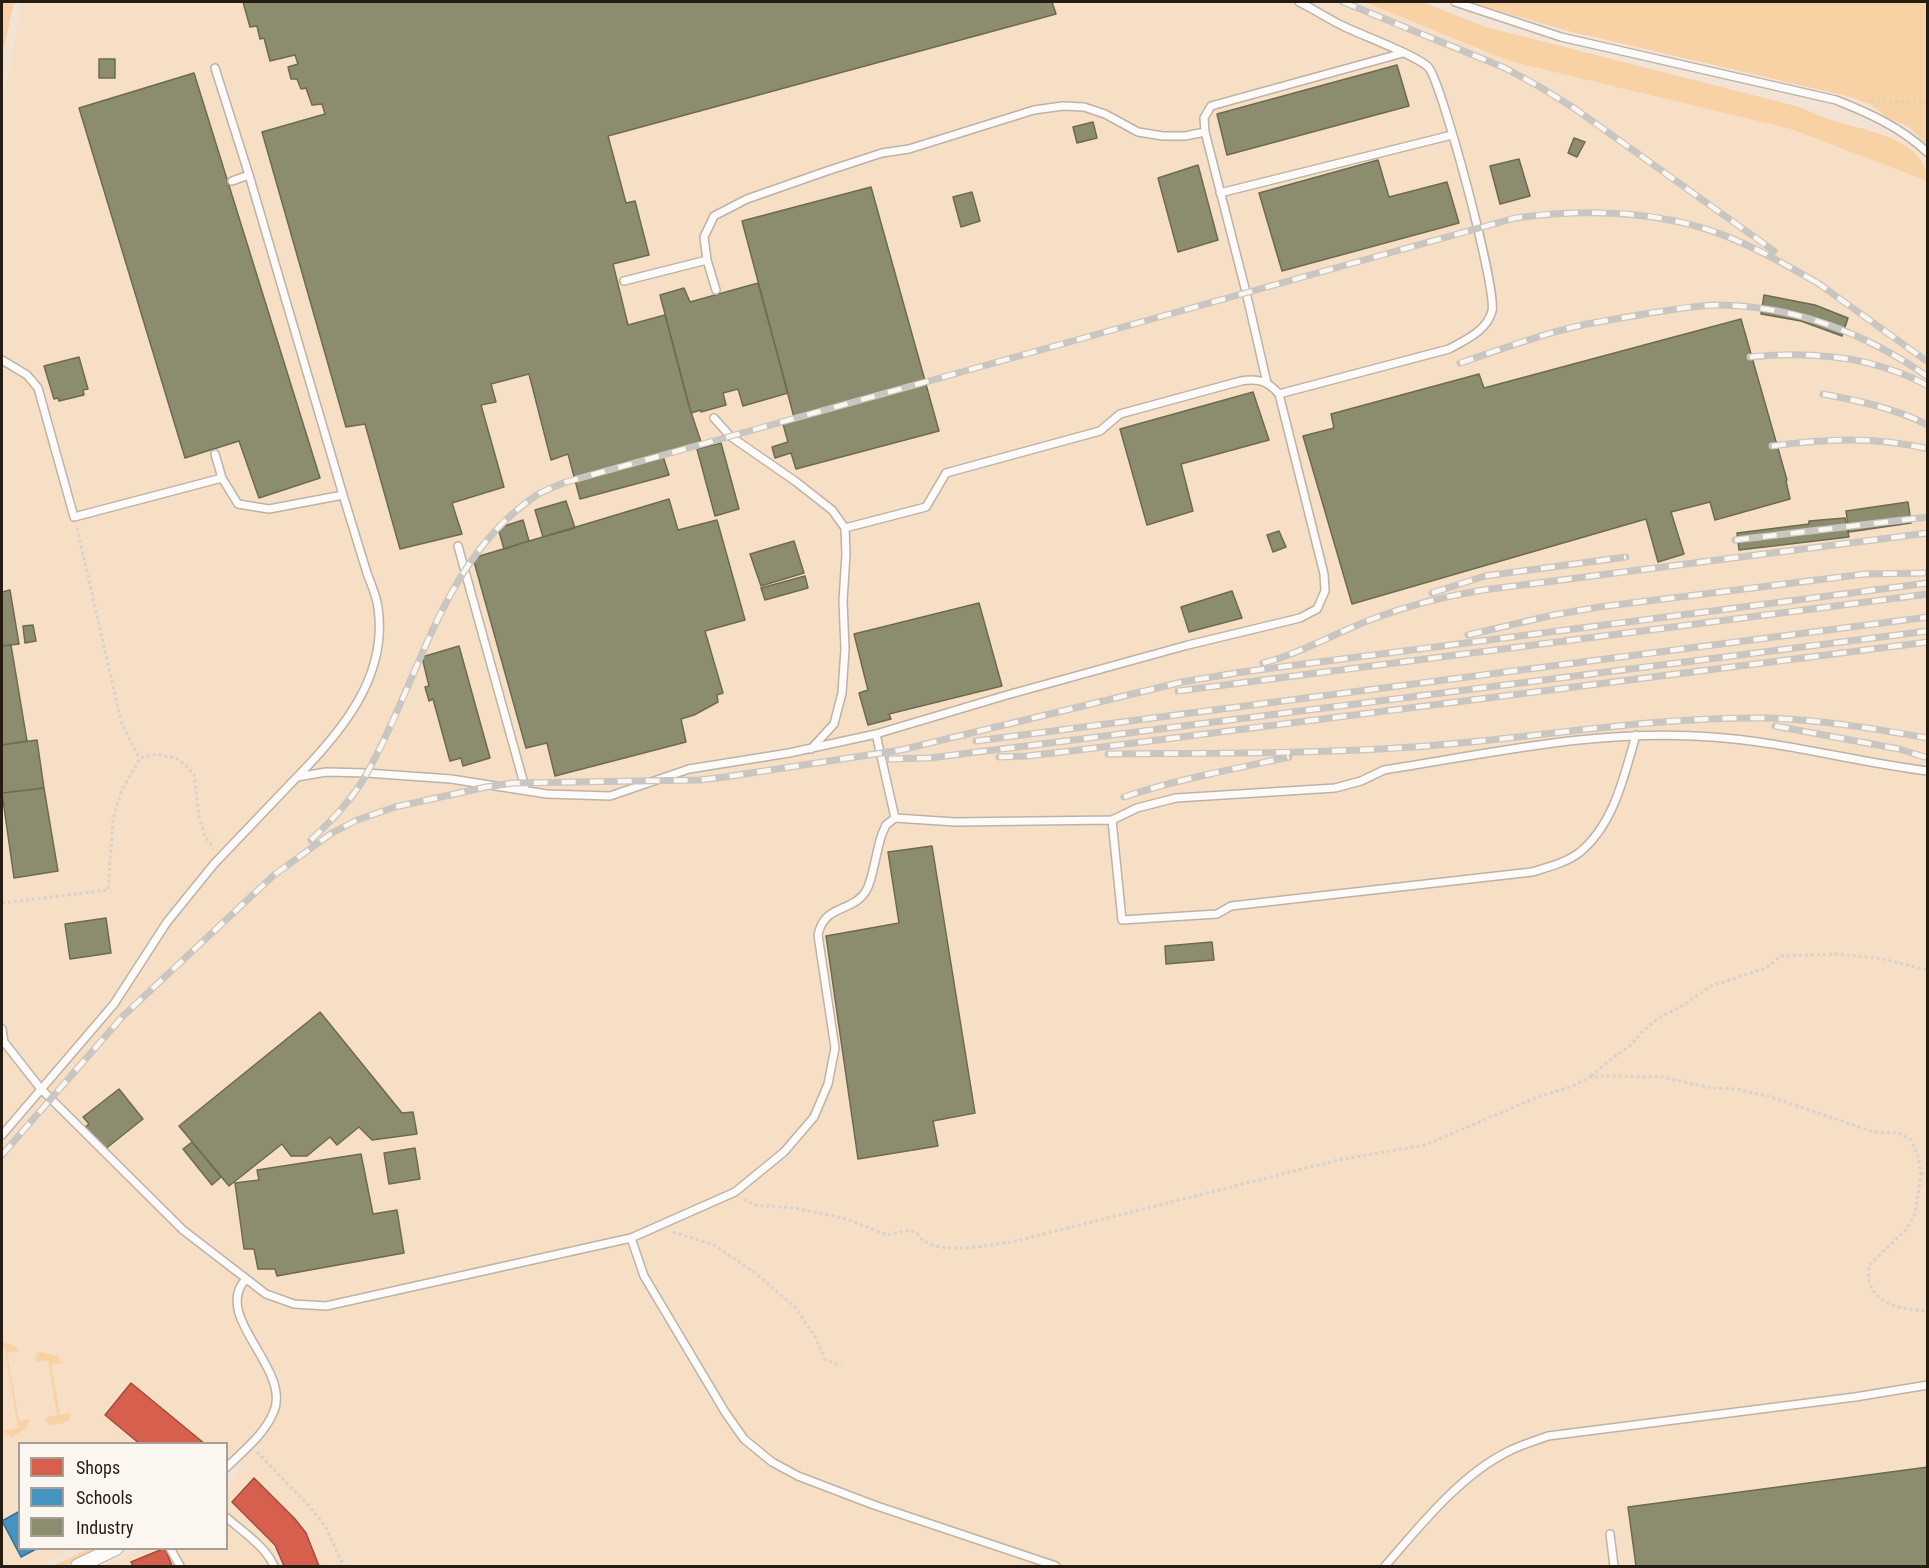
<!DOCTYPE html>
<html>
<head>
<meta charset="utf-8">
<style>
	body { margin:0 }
	#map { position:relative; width:1929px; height:1568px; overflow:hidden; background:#f2e3d4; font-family:"Roboto Condensed",sans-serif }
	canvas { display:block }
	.frame { position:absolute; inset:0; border:3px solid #261c12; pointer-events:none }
	.legend { position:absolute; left:18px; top:1442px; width:210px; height:108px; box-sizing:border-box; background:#fbf6f0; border:2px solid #a69f97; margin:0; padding:8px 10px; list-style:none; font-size:18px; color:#261c12 }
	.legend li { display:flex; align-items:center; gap:12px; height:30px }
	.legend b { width:30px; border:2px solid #a69f97 }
</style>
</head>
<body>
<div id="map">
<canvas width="1929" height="1568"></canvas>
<div class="frame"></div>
<ul class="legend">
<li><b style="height:16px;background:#d6604d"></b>Shops</li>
<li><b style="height:16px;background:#4393c3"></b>Schools</li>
<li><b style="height:16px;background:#8c8c6e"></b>Industry</li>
</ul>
</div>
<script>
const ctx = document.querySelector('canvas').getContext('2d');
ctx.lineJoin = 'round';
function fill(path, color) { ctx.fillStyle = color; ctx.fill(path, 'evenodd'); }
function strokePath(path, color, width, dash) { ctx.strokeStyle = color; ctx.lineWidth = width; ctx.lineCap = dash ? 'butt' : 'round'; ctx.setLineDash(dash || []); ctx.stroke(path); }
fill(new Path2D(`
	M22,2H1365L1509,61L1791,129L1927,181V1566H101L143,1549L226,1548L227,1486L242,1469L227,1456L226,1444L103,1443L20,1444V1548L71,1549L37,1566H2V94L5,92Z`), '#f7dfc5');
fill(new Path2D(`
	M2,2H14L2,57Z
	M1365,2H1422L1486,27L1796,106C1808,110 1819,116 1831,120C1862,130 1928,138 1927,181L1791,129L1509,61Z
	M1469,2H1927V145L1909,127L1888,118L1871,105L1851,97L1564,30Z
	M2,1342L15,1346L19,1351L7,1353L19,1421L30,1419L27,1427L11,1438L4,1431L18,1428L5,1348H2Z
	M41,1352L58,1356L62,1363L51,1365L60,1415L71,1413L69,1420L64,1423L50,1425H48L45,1418L57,1415L48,1360L35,1362L36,1354Z
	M88,1549H100L65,1566H53Z`), '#f8d1a5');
const shops = new Path2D(`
	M131,1383L205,1444H140L105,1415Z
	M254,1478L295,1519L306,1533L319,1566H284L275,1545L232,1502Z
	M165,1548L172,1566H133L131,1562Z`);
fill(shops, '#d6604d');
strokePath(shops, '#a14c3b', 1.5);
const schools = new Path2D(`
	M20,1511V1548H38L21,1557L2,1521Z`);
fill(schools, '#4393c3');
strokePath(schools, '#3a6f8e', 1.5);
const industry = new Path2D(`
	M243,2H1052L1056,14L608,136L626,203L635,201L649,255L613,264L628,325L665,315L688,403L701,442L662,453L669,475L580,499L568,454L551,460L529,374L491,384L496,402L481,405L504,487L452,503L462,534L400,549L365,424L346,427L262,132L325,114L322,104L312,105L306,88L301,89L297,79H291L288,67L298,64L295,55L270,61L264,38L260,39L257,26L250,27Z
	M99,59H115V78H99Z
	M1397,65L1409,106L1227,155L1217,114Z
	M194,73L320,478L259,498L239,441L185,458L79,108Z
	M1093,122L1097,138L1077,143L1073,127Z
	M1574,138L1585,142L1577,157L1568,153Z
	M1519,159L1530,196L1500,204L1490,166Z
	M1378,160L1389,197L1447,182L1459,223L1282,271L1259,193Z
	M1198,165L1218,240L1178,252L1158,178Z
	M871,187L939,431L796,469L791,453L775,458L772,447L788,442L783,424L795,421L742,221Z
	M972,192L980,221L961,227L953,197Z
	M758,283L788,393L743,406L738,389L723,393L726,405L701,412V410L691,413L660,295L684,288L690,302Z
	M1764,295L1815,305L1848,318L1842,336L1801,321L1761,314Z
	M1741,319L1787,480L1786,481L1790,499L1715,520L1710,502L1671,512L1684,554L1658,562L1646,519L1352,604L1303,436L1334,428L1331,414L1479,374L1484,388Z
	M79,357L88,389L83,390L84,395L59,401L58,398L54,399L44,366Z
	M1253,392L1269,440L1181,464L1193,511L1147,525L1120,429Z
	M721,443L739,509L715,516L697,449Z
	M669,499L678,530L717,520L745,620L705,631L723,693L717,695L718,702L694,715L681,719L686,742L555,776L547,743L526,748L473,558Z
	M566,501L575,528L543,537L535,510Z
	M1908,502L1911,523L1849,532L1846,511Z
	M1845,518L1849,537L1739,550L1737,533L1809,524V521Z
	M523,520L529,541L504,549L498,528Z
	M1279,531L1286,547L1273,552L1267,535Z
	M794,541L804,573L761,586L750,554Z
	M805,576L808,588L765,600L761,588Z
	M10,590L19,644L2,646V592Z
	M1232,591L1242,618L1189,632L1181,607Z
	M979,603L1002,686L889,714L891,719L868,725L859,693L868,690L854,634Z
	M33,625L36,641L25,643L23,626Z
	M11,645L27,741L2,745V646Z
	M459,646L490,758L463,766L461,758L450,761L433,699L429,701L425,687L429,686L422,657Z
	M37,740L44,788L2,793V745Z
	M44,788L58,871L14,878L2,793Z
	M932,846L975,1113L933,1121L938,1146L858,1159L826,936L899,923L888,852Z
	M106,918L111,953L70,959L65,924Z
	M1212,942L1214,960L1166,964L1165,946Z
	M320,1012L402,1113L413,1112L417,1134L372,1140L359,1127L337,1145L330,1137L307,1156H291L282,1144L229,1186L179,1126Z
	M119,1089L143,1119L104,1150L85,1127L89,1124L83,1117Z
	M192,1142L221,1177L212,1185L183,1149Z
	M415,1148L420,1179L389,1184L384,1153Z
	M361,1154L373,1214L397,1210L404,1253L277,1276L275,1269H258L254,1249H244L235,1183L259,1180L257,1170Z
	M1928,1467V1566H1636L1628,1507Z`);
fill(industry, '#8c8c6e');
strokePath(industry, '#6d6a52', 1.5);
const lane = new Path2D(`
	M1455,2L1561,37L1836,100C1869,113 1902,128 1928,153
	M215,68L249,175L343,495
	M232,181L249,175
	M1220,193L1452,135
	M624,281L707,260
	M716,290L707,260L704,237L714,216L747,199L827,171L882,153L909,149L1034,110L1063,106L1084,107L1105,114L1138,132L1163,136H1185L1205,132
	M2,360L27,375L38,388L74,517L222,478
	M1267,383L1246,292L1205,132L1204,118L1211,106L1403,53
	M1279,394L1449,349C1465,340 1487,331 1492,311C1497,289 1443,87 1429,68C1419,56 1361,35 1343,26C1328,19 1314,9 1299,2
	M714,418L730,436L795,481L832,510L845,528L846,554L843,601L845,649L842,693L834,724L811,749
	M215,454L222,478L238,504L269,509L343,495C351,521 359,547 367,573C371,584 377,597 378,608C388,675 343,730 299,775
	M458,546L526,791
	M876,734L895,818
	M1112,820L1122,920L1217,914L1231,906L1532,872C1548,867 1566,863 1580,852C1614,824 1624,776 1636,735
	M2,1029L4,1042L41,1089L183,1230L266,1294L294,1304L326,1306L631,1238L735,1192L784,1152L814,1117L828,1084L835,1048L818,935C825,902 854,914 867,889C873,878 877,847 882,834L886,825L895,818L955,822L1112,820L1137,808L1176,798L1335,788L1361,781L1384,770C1493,753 1601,728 1712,737C1785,742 1855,762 1928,771
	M2,1135L114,1004L167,922L214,864L297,777L326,772L367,773L451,779L547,794L610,796L689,769L789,753L876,734L1007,695L1188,645L1300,618L1317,609L1325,591L1324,574L1279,394C1268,381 1258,378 1241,381L1120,414L1100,431L946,473L926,507L845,528
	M631,1238L644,1276L725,1412L744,1439L772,1462L798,1476L874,1505L1056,1566
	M226,1468C243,1451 265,1434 274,1411C291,1368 211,1316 246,1279
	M226,1517C243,1532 265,1546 274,1566
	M1610,1534L1614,1566
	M170,1548L180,1566
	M1385,1566C1420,1526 1460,1475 1509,1451C1521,1445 1535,1441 1548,1436L1855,1397L1928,1385`);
const street = new Path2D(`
	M78,1566L116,1548`);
strokePath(lane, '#bdb2a6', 10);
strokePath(street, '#bdb2a6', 16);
strokePath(new Path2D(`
	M1871,101L1928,102
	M77,528L121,721L139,758
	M2,903L108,890L113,820L121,792L140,758L156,754L179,759L194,774L199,817L205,837L214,848
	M1591,1076L1610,1060L1630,1046L1643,1031L1658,1018L1682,1006L1711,986L1766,968L1781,956L1838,954L1883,959L1928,970
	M1921,1174L1928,1173
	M744,1199L754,1205L795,1208L847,1219L887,1235L909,1230L917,1233C931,1258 987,1245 1012,1242L1338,1160L1425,1145L1538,1097L1570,1087L1590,1077L1609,1076L1662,1077L1712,1088L1737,1089L1771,1097L1874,1132L1899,1133L1911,1140L1918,1156L1921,1174L1915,1214L1906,1230L1869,1265C1869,1271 1868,1279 1870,1284C1879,1308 1906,1309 1928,1311
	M673,1232L714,1245L754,1272L795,1307L815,1337L825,1359L841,1366
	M257,1452L311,1508L326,1528L344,1566`), '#d6d2cd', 3, [3, 3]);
strokePath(lane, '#fdfbf9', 7);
strokePath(street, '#fdfbf9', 14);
const rail = new Path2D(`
	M1343,2L1505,68L1540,87L1574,108L1774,251
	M1815,281L1928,362
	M1750,357C1810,351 1874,356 1928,386
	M1460,363C1502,349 1544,333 1587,324C1608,320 1629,317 1650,313C1673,310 1696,305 1719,305C1794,306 1866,333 1928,377
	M1823,394C1859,401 1894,408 1928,425
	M1772,446C1824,439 1875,436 1928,449
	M1735,540L1928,517
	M1432,593L1485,576L1626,557
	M1468,635L1553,615L1599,607L1865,574L1928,573
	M1263,663C1302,653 1337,632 1375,618C1410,605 1446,596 1483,590L1928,533
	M1178,691L1928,594
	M1775,726L1899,749L1928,758
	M976,741L1928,617
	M1108,754C1210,753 1311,754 1412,747C1532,739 1650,716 1770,718C1823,720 1875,729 1928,738
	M999,757L1027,756L1079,750L1928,642
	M889,759L929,758L1034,745L1928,631
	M1124,797C1178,779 1234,769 1289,757
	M311,840C332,820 353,799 367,773C420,679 442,558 537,495C546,489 557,486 566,482L1515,218C1591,208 1669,210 1740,242C1768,254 1795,270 1821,285
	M2,1155L123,1016L274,875L332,833L357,820L395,807L486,787L513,783L700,780L725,777L901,750L1182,682L1242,672L1928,583`);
strokePath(rail, '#c9c5c0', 7);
strokePath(rail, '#fbf6f0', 4.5, [14]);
</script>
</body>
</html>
